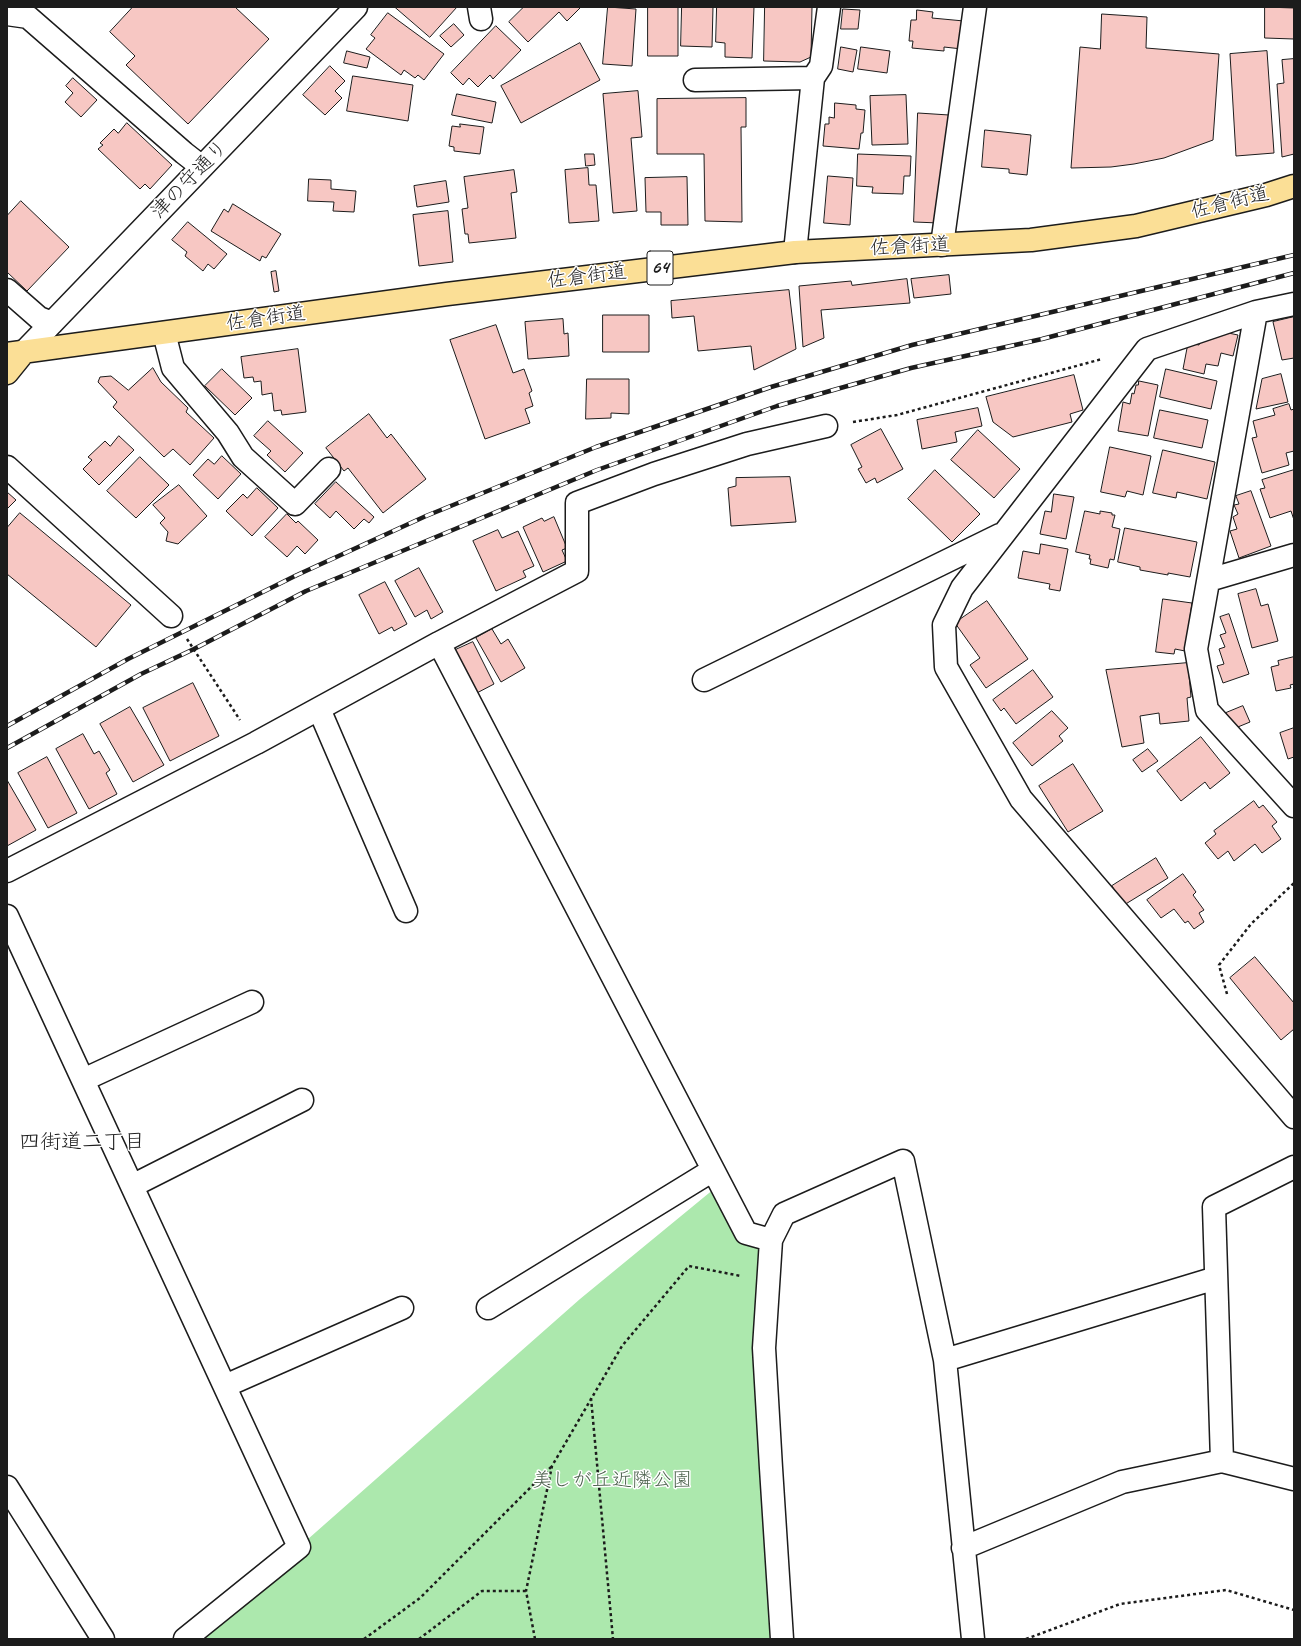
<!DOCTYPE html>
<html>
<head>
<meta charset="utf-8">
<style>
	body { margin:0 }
	#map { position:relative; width:1301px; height:1646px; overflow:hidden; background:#fff; font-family:Caveat,sans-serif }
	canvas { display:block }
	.frame { position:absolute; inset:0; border:8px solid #1c1c1c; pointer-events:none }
</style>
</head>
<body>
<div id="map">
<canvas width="1301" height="1646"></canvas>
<div class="frame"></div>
</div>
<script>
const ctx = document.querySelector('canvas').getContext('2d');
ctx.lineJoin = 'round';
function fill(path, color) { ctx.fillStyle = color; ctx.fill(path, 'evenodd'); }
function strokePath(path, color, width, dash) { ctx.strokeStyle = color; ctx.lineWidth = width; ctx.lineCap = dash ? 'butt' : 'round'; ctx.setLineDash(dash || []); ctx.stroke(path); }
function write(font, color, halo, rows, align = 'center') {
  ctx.font = font + ' Caveat,"Klee One",sans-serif'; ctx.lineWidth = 3; ctx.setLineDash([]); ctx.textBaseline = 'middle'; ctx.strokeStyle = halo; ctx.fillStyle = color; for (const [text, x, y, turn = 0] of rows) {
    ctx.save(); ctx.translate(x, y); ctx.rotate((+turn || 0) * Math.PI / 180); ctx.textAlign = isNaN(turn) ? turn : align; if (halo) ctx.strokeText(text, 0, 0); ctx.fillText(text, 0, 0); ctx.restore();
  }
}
fill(new Path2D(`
	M720,1184L746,1233L771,1240L782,1639H185L299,1547L580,1299Z`), '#ace8ad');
const building = new Path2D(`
	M133,7H235L269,39L188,124L126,65L135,56L110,32Z
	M395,7H457L430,37Z
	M524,7H581L567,21L559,12L528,42L509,22Z
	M608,7L636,9L632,66L603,64Z
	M648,7H678V56H648Z
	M682,7H713L712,47L681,46Z
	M717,7H754L752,58L725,57V43L716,42Z
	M765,7H812L811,57L800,62L764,61Z
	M1265,7L1294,8V39L1265,38Z
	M843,9L860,10L858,29H841Z
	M917,10L933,12L932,18L964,21L962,49L944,47V51L912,48L913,41H909L911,20H916Z
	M388,13L444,54L424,80L418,75L415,78L404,70L401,75L366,49L375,38L371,35Z
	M1102,14L1147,17L1146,48L1219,54L1213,140L1164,158L1134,164L1111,167L1071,168L1080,47L1100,49Z
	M454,24L464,35L451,47L440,36Z
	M496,26L521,50L493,79L490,75L478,87L469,78L463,85L451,73Z
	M580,43L600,80L521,123L501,86Z
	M841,47L857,50L853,72L838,69Z
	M861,47L890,51L887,73L858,69Z
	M347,51L370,57L367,68L344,63Z
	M1267,51L1274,153L1236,156L1230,54Z
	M1294,59V154L1282,157L1277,84L1284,83L1282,60Z
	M330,66L345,81L335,91L342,98L325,115L303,95Z
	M353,76L413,85L408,121L347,111Z
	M73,78L97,100L81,117L65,102L73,93L66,86Z
	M638,91L642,137L631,138L637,211L613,213L603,94Z
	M457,94L496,102L492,123L452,115Z
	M906,95L908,144L872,145L870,96Z
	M746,98V127H741L742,222L705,221L704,154H657V99Z
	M835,103L856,105V109L865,110L863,133H861L859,149L823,146L825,124H829V117L834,118Z
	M918,113L949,115L939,223L914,222Z
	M127,123L172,165L150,189L145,184L140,189L98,149L103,145L100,143L114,129L118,133Z
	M460,124L484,127L480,154L454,151V147L449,146L452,126L460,127Z
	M985,130L1031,135L1027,175L1009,173V169L982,167Z
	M585,154H594L595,165L586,166Z
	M858,154L911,156L910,176H904L903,194L872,193L873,187L857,186Z
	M588,168L589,185H596L599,221L569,223L565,170Z
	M514,170L517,192L511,193L516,238L469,243L468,234H465L462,209L468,208L464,177Z
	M828,176L853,178L850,225L824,223Z
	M687,177L688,225H661V212H646L645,178Z
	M309,179L331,180V189L356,191L354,212L333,211L334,202L308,201Z
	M446,181L449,202L417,207L414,186Z
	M21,201L69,247L27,291L7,272V216Z
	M233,204L281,234L266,258L262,256L260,261L211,231L224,209L228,212Z
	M448,211L453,262L419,266L413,215Z
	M188,222L227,254L214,269L208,264L203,271L185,256L187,252L172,240Z
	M276,271L279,291L274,292L271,272Z
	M949,275L951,294L914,298L911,279Z
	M907,279L910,303L821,310L824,338L803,347L799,286L851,281L852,285Z
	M789,290L796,349L754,370L751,346L698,351L694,316L672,318L671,301Z
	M603,315H649V352H603Z
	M1294,317V358L1282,360L1273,322Z
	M563,319L564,334L568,333L569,356L528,359L525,322Z
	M496,325L513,373L524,369L532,391L529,393L533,406L525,409L530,423L485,439L450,340Z
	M1214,330L1238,335L1233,356L1221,353L1218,366L1206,364L1204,374L1183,369L1188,343L1199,345L1201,336Z
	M298,349L306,412L282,415L281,410L274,411L272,393L262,395L261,381L254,382L253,377L244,378L241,357Z
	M153,368L161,382L188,408L186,412L214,438L190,465L173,449L164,457L113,407L117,402L98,382L100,377L111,376L128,390Z
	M222,369L252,398L235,415L205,386Z
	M1166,369L1217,381L1211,409L1160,397Z
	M1281,374L1288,402L1256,409L1262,379Z
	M1074,375L1083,410L1070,414L1072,422L1013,437L993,422L986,397Z
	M587,379H629V414L611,413V418L586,419Z
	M1139,381L1158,385L1148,436L1118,431L1123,402L1130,404L1132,393L1134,394L1136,385H1138Z
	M1289,404L1291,410L1294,409V451L1286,453L1289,465L1262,473L1252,438L1257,437L1253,421L1275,415L1273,409Z
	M978,408L982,426L955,432L957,442L922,449L917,420Z
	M1160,410L1208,420L1202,448L1154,438Z
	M369,414L387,438L391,434L426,479L383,513L348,468L344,471L326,448Z
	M268,421L303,453L285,472L267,455L271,451L254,436Z
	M881,429L903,469L877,483L875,478L866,483L858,469L862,467L851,445Z
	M978,430L1020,469L994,498L951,460Z
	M119,436L134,450L99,485L83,469L92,460L88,457L105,441L110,446Z
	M1110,447L1151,456L1143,495L1127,491L1125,497L1101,492Z
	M1163,450L1215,462L1207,499L1177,492L1176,498L1153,493Z
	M222,456L241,474L218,499L193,475L208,459L214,464Z
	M140,457L169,485L136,518L107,491Z
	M935,470L980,514L952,542L908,499Z
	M1294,470V520L1291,511L1270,518L1260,489L1265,488L1262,480Z
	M790,477L796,522L731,526L728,488L736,486V478Z
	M336,482L374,517L369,523L364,519L354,529L336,511L330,518L315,504Z
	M179,485L207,516L178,544L166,541L168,532L160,523L165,518L153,505Z
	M257,488L278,508L252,536L226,511L243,494L247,498Z
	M1251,491L1271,546L1239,558L1230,531L1237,529L1233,517L1238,514L1234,505L1239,504L1236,496Z
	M7,492L16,500L7,509Z
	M1054,494L1074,497L1066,539L1040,534L1045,511L1051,512Z
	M1085,511L1100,514V511L1112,513V515H1115L1112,527L1120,529L1114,560L1110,559L1108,568L1090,564L1091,559H1089L1090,555L1076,552Z
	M20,513L131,605L96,647L7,574V528Z
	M287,514L296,523L298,521L318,540L305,554L297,546L287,557L265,537Z
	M554,517L567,548L562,550L567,561L543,572L523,527L542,518L544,521Z
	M1125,528L1197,542L1190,577L1168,573V575L1140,570V567L1118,562Z
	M498,530L502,538L518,531L534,566L523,571L526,577L496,591L473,541Z
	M1041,544L1068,549L1060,591L1049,589L1050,584L1018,578L1023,551L1039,554Z
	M419,568L443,612L431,619L427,610L415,617L395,581Z
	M385,582L407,624L394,631L392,627L379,634L359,595Z
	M1256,589L1261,606L1268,604L1278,641L1252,648L1238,594Z
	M1163,599L1192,603L1185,651L1175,649L1174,654L1156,652Z
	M987,601L1028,659L986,688L970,665L980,658L955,623Z
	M1229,614L1249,674L1223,683L1217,666L1224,664L1219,649L1225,647L1220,635L1226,633L1220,617Z
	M492,629L501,644L508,639L525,668L501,682L476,638Z
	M473,642L494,684L473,695L451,652Z
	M1294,657V684L1290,685L1291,688L1276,691L1271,667L1279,665L1278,661Z
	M1188,663L1191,697L1187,698L1189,721L1160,724L1159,713L1140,716L1144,743L1122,747L1106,670Z
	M1033,670L1053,697L1016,724L1004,708L1001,711L993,700Z
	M193,683L219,736L170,761L143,708Z
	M1243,706L1250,722L1233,729L1226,713Z
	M130,707L164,765L133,782L100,724Z
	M1052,711L1068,728L1059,736L1063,741L1032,766L1013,743Z
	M1294,728V757L1288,759L1280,733Z
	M83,734L94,754L99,751L110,770L106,773L117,794L89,809L56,749Z
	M1201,737L1230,773L1210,789L1205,782L1181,801L1157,771Z
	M1148,749L1158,761L1142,772L1133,760Z
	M47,757L77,813L48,828L18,773Z
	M1073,764L1103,811L1068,832L1039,786Z
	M7,780L36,830L7,846Z
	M1254,801L1259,808L1263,805L1277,822L1272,826L1281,839L1262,853L1255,844L1234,861L1228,851L1218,859L1205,843L1216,834L1214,831Z
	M1156,858L1168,878L1124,905L1112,886Z
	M1183,874L1196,892L1193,895L1204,910L1199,913L1204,922L1194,929L1188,921L1185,923L1174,909L1161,918L1147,900Z
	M1255,957L1294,1003V1029L1281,1040L1230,978Z`);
fill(building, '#f7c7c3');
strokePath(building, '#1c1c1c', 1);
const minor = new Path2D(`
	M479,7L481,19
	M7,14L28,17L184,153L202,167
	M695,80L813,78
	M942,245L975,7
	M795,252L813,78L821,66L829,7
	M7,290L39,318L52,323
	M1294,304L1256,312L1147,349L962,588L944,625L946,667L1021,799L1294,1117
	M1256,312L1196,649L1207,710L1294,806
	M164,333L173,368L228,433L243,457L295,504L329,469
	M24,352L356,7
	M7,467L171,616
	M1209,580L1294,555
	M439,643L577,571V503L654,474L747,444L826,426
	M704,680L1000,535
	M319,709L406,911
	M7,871L256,743L439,643L746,1233L771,1240
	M7,916L299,1547L185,1639
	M83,1080L252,1002
	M132,1186L302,1100
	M488,1308L713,1170
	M945,1360L1216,1278
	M225,1386L402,1308
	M1222,1461L1214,1207L1294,1167
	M7,1487L103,1639
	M963,1548L1122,1482L1222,1461L1294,1479
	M782,1639L771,1468L764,1348L771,1240L784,1214L903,1161L945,1360L973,1639`);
const major = new Path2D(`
	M7,354L447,294L795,252L1031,240L1136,226L1266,195L1294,186
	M7,373L24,352`);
strokePath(minor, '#1c1c1c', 25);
strokePath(major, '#1c1c1c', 25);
strokePath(new Path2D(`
	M853,422L897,415L1102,359
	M187,639L240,720
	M1227,994L1219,965L1251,924L1294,883
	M591,1398L613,1639
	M364,1639L420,1598L552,1466
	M419,1639L482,1591H526
	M535,1639L526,1591L552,1466L622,1346L689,1266L741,1276
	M1026,1639L1120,1604L1226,1590L1294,1610`), '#1c1c1c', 2.5, [3, 3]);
strokePath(minor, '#fff', 22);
strokePath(major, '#fbdf96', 22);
const rail = new Path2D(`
	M7,726L128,659L297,575L426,516L596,447L771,387L912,345L1294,255
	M7,748L141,674L194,649L306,591L597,470L777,406L911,368L1042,339L1294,273`);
strokePath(rail, '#1c1c1c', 4.5);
strokePath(rail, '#fff', 3, [9]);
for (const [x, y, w] of [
	[660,268,26]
]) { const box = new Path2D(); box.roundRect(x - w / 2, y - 17, w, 34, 3); ctx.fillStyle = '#fff'; ctx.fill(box); strokePath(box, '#1c1c1c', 1); }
write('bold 19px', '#1c1c1c', null, [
	["64",660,268]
]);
write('20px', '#1c1c1c', '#fff', [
	["津の守通り",190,180,-46],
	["佐倉街道",1230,203,-14],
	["佐倉街道",910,247,-3],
	["佐倉街道",587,277,-7],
	["佐倉街道",266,319,-8]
]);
write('20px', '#4e634f', '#fff', [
	["美しが丘近隣公園",612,1481]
]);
write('21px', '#1c1c1c', '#fff', [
	["四街道二丁目",82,1142]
]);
</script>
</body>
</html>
